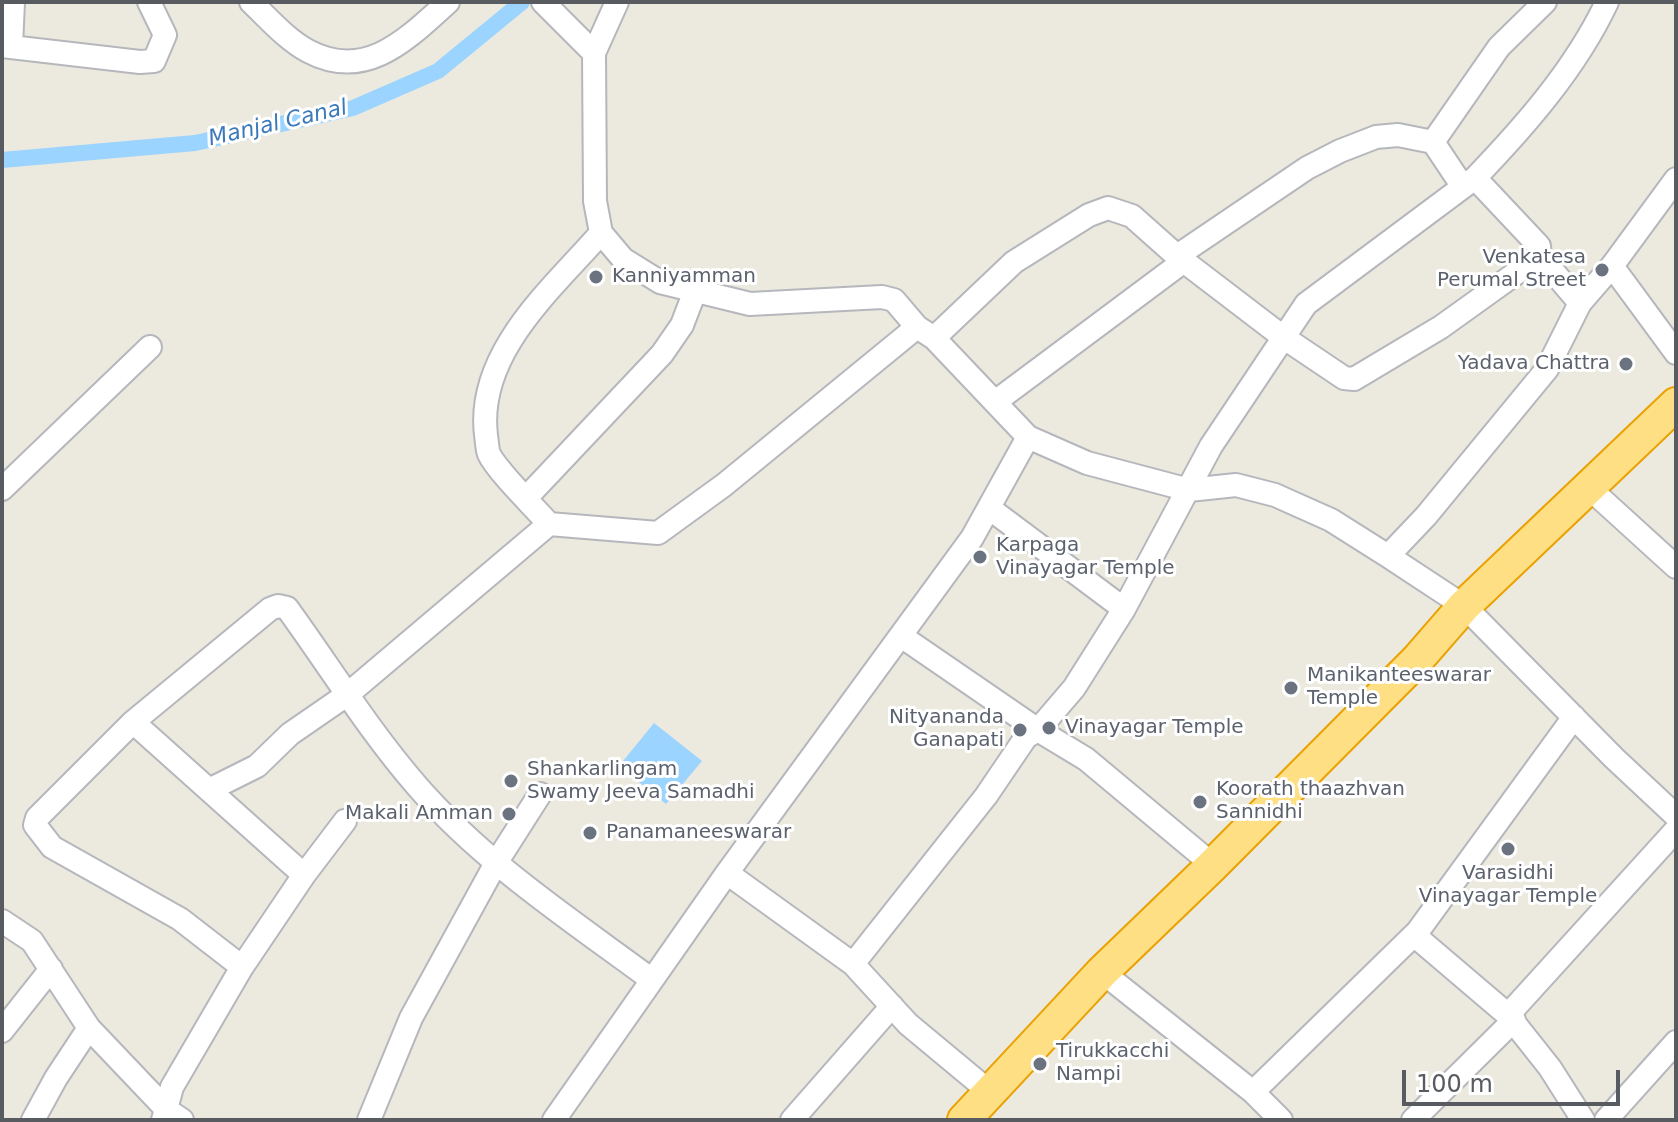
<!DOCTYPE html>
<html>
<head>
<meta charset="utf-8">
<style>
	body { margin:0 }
	#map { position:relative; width:1678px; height:1122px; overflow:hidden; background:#ece9df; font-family:"DejaVu Sans",sans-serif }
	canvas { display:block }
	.frame { position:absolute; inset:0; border:4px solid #585c60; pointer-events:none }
	.scale { position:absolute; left:1402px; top:1070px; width:218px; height:36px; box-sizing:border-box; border:4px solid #585c60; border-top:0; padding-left:10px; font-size:24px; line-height:28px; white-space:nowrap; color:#585c60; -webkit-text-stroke:6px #fff; paint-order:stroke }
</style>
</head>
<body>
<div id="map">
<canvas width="1678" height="1122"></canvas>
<div class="frame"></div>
<div class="scale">100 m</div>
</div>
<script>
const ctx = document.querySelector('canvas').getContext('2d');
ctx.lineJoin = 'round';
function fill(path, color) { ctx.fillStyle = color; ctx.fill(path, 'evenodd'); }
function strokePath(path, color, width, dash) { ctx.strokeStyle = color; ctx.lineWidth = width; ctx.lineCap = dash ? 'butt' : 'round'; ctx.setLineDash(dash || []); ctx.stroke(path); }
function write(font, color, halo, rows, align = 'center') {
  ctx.font = font + ' "DejaVu Sans",sans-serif'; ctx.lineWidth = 6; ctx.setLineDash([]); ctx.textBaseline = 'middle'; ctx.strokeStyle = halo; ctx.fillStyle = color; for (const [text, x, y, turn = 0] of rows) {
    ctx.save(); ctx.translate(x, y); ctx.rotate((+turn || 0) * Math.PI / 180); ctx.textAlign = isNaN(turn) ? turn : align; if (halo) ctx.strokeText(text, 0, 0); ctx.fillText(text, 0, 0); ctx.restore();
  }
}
fill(new Path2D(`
	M654,723L702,761L666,804L619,766Z`), '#9bd4ff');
strokePath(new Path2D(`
	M2,160L195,143L353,108L438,71L522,2`), '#9bd4ff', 16);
const minor = new Path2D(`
	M251,2C268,18 287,40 308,51C366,82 407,39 448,2
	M543,2L594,53L595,201L601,233L623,259L660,282L750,304L882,297L894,300L917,327L934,338L1028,437L1087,463L1189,490L1236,485L1275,495L1331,520L1388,556L1464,606L1614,758L1676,816
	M2,46L140,62L154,61L165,35L149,2
	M11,47L13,2
	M594,53L617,2
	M1475,178C1525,126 1576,68 1607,2
	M1463,187L1433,142L1499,47L1545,2
	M601,233C552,289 476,353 486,435C487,441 487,449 489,454C497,471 535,508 549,524L658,533L724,485L917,327
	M1177,256L1307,168L1340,151L1376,137L1398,135L1433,142
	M1612,266L1676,353
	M934,338L1014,262L1089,215L1108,208L1132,216L1177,256L1283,337L1344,378L1354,379L1441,327L1540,256
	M995,402L1184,261
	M1588,487L1676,567
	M2,489L150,347
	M526,498L662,354L682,325L695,291
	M989,508L1124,609
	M1388,556L1426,516L1547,369L1580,303L1612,266L1676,179
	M901,636L1038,730L1086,759L1213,865
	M133,722L304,875L242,967L172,1087L163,1120
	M209,790L257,766L290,734L348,694L549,524
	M727,873L853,964L908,1024L991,1093
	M304,875L345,821
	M2,921L32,941L89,1028L56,1078L33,1120
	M1414,935L1508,1015
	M853,964L986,796L1026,737L1038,730L1074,688L1124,609L1211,446L1306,304L1475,178L1539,246L1540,256L1580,303
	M242,967L180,919L52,847L35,825L37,818L133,722L270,609L278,606L287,608C330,667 369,731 417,786C484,863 571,920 652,980
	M1102,972L1253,1092L1281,1120
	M89,1028L167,1110L182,1120
	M2,1031L51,969
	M1253,1092L1418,931L1574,717
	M369,1120L411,1018L496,863L540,794
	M554,1120L727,873L972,538L1028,437
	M792,1120L892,1006
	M1413,1120L1514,1020
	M1583,1120L1550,1068L1508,1015L1676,830
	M1606,1120L1676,1042`);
const highway = new Path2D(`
	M964,1120L1102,972L1213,865L1417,660L1464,606L1676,404`);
strokePath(minor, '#b5b7bc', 26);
strokePath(highway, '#eaa100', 36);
strokePath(minor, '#fff', 22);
strokePath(highway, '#fedf83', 32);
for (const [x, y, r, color] of [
	[1602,270,8,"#6b7280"],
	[596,277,8,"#6b7280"],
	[1626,364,8,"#6b7280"],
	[980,557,8,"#6b7280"],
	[1291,688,8,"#6b7280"],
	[1049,728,8,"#6b7280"],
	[1020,730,8,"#6b7280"],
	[511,781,8,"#6b7280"],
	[1200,802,8,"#6b7280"],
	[509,814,8,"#6b7280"],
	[590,833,8,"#6b7280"],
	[1508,849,8,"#6b7280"],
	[1040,1064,8,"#6b7280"]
]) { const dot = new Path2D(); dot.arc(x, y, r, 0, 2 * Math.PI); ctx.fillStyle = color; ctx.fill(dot); strokePath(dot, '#fff', 3); }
write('20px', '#5b616d', '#fff', [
	["Venkatesa",1586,258,"right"],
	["Perumal Street",1586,281,"right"],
	["Kanniyamman",612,277],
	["Yadava Chattra",1610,364,"right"],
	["Karpaga",996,546],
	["Vinayagar Temple",996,569],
	["Manikanteeswarar",1307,676],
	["Temple",1307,699],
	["Nityananda",1004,718,"right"],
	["Ganapati",1004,741,"right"],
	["Vinayagar Temple",1065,728],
	["Shankarlingam",527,770],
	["Swamy Jeeva Samadhi",527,793],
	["Koorath thaazhvan",1216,790],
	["Sannidhi",1216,813],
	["Makali Amman",493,814,"right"],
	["Panamaneeswarar",606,833],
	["Varasidhi",1508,874,"center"],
	["Vinayagar Temple",1508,897,"center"],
	["Tirukkacchi",1056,1052],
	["Nampi",1056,1075]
], 'left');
write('italic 22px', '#3b79ba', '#fff', [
	["Manjal Canal",278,124,-13]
]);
</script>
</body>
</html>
